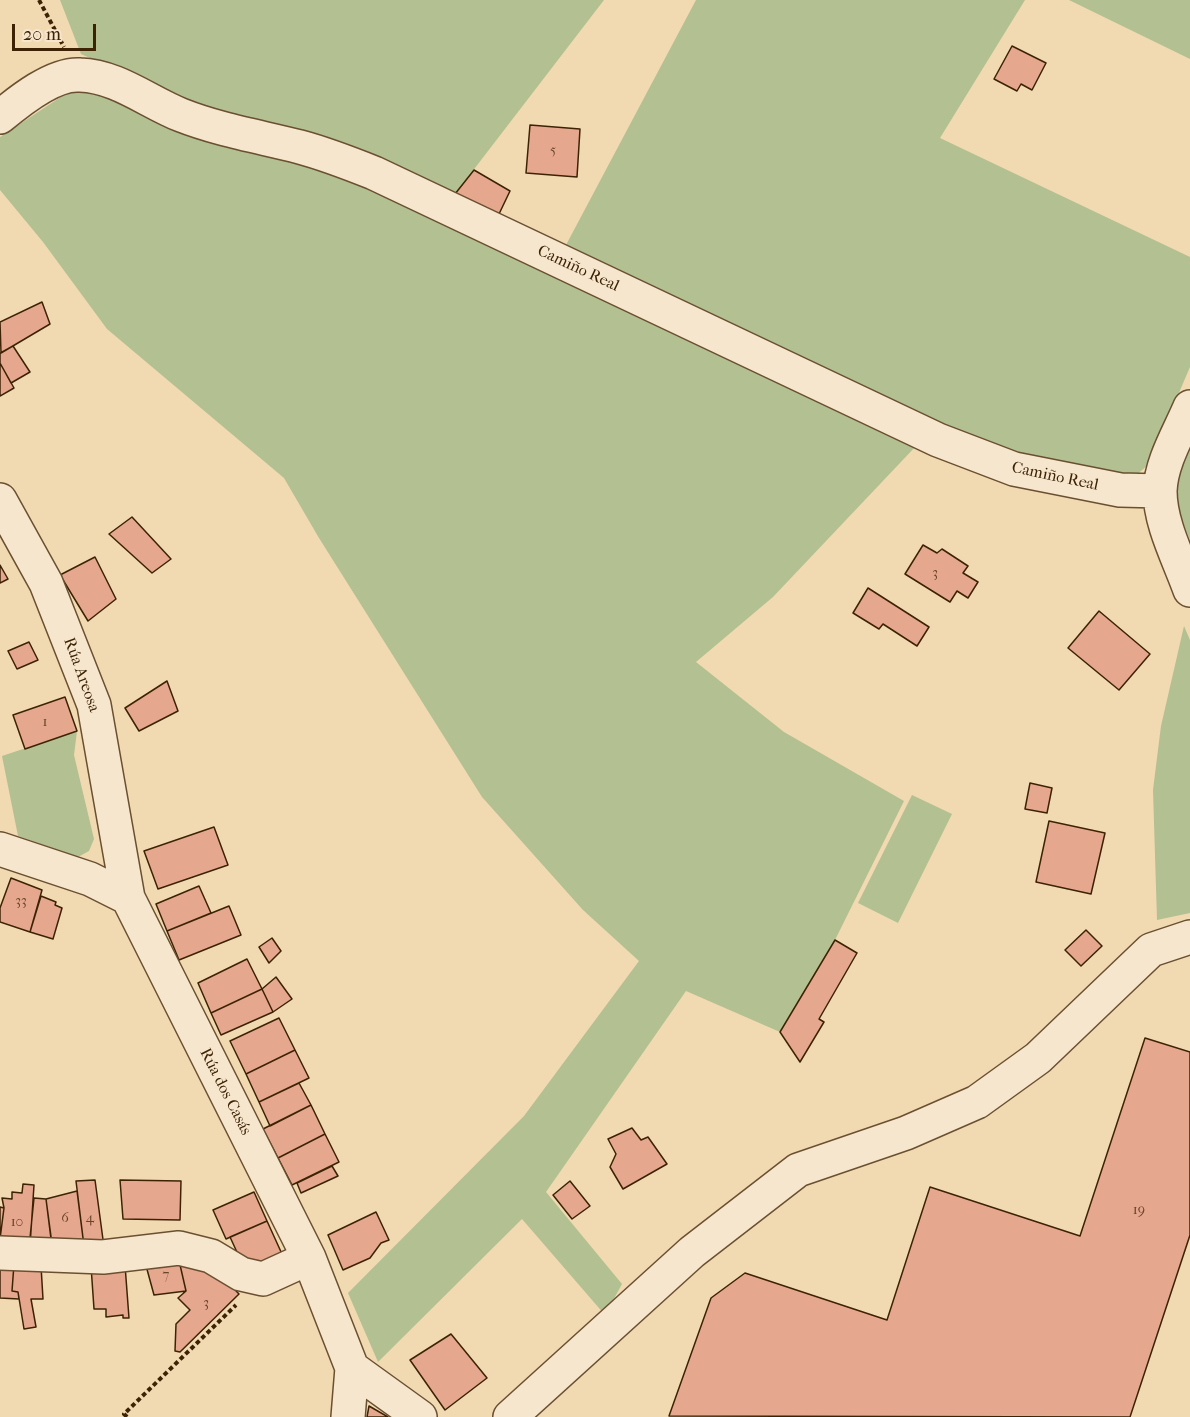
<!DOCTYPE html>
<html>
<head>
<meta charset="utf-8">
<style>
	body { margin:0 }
	#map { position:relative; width:1190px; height:1417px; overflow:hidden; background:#f1d9b2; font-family:"IM FELL French Canon",serif }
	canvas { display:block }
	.scale { position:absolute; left:12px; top:24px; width:84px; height:27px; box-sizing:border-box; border:3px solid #3d2304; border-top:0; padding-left:8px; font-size:18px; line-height:21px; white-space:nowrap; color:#3d2304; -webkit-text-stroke:4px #f6e6cd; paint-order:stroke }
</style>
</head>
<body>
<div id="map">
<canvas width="1190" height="1417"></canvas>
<div class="scale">20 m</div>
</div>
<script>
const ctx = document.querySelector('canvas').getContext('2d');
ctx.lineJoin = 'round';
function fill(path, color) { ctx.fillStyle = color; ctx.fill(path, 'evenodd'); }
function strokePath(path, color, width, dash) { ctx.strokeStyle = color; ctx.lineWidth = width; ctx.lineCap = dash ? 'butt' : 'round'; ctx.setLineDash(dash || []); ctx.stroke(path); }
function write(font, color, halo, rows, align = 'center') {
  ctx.font = font + ' "IM FELL French Canon",serif'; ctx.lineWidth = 4.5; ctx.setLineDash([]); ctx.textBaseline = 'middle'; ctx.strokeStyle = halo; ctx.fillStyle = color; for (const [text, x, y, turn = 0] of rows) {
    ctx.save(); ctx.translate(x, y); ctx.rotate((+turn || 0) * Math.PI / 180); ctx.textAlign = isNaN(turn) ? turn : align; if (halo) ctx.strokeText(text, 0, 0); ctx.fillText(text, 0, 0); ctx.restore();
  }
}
fill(new Path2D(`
	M60,0H604L455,194L215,115L81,54Z
	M696,0H1025L940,138L1190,257V367L1148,465L1135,476L1018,459L951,431L566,245Z
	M1069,0H1190V59Z
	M73,89H89L321,164L636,316L917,445L773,597L696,662L784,732L904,801L835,940L780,1032L686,991L546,1192L622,1284L605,1315L522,1219L378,1362L348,1293L524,1116L639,961L583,910L482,797L319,538L284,478L107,329L43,242L0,190V137Z
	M1190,436V540L1179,514L1176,476Z
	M1184,626L1190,640V913L1157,920L1153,790L1161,726Z
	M77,731L74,755L94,839L89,851L78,857L18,836L2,756Z
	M912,795L952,814L898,923L858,903Z`), '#b3c091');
const building = new Path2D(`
	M1012,46L1046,63L1032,90L1021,84L1017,91L994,79Z
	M530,125L580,129L577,177L526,173Z
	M474,170L510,191L499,214L455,194Z
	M42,302L50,324L1,353L0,322Z
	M13,346L30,372L11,383L0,363V353Z
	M0,363L14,388L0,396Z
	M132,517L171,559L152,573L109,534Z
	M923,545L937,553L942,549L968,566L963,573L978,582L968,598L957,591L950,602L905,574Z
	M95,557L116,599L88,621L60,575Z
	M0,565L8,579L0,583Z
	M868,588L929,627L917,646L883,624L879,629L853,613Z
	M1099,611L1150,654L1119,690L1068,648Z
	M29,642L38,660L17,669L8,651Z
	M167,681L178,711L139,731L125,708Z
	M65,697L77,731L25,749L13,715Z
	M1030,783L1052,788L1047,813L1025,809Z
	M1049,821L1105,833L1091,894L1036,882Z
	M214,827L228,865L158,889L144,851Z
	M11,878L42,890L30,932L0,922V908Z
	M199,886L211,913L167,931L156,904Z
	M41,896L56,902L55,905L62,908L53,939L30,932Z
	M229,906L241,935L179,960L167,931Z
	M1086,930L1102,946L1081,966L1065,950Z
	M272,938L281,951L269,963L259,947Z
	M835,940L857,953L819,1019L824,1022L800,1062L780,1032Z
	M247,959L262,989L211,1013L198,983Z
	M276,977L292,999L273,1012L262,989Z
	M262,989L273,1012L221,1035L211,1013Z
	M279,1018L295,1050L246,1074L230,1041Z
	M1145,1038L1190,1052V1235L1130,1417L669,1416L711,1298L745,1273L887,1320L930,1187L1080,1236Z
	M295,1050L309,1078L259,1102L246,1074Z
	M299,1083L311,1105L270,1126L259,1102Z
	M311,1105L325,1134L278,1158L263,1129Z
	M632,1128L641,1140L648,1137L667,1164L623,1189L610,1167L616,1154L608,1139Z
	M325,1134L339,1162L292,1185L278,1158Z
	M332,1166L338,1176L301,1193L297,1183Z
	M95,1180L104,1247L84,1246L76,1181Z
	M120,1180L181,1181L180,1220L123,1219Z
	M570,1181L590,1206L572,1219L553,1195Z
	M23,1184L34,1185L30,1246L0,1239L4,1208L2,1198L12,1199V1192L22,1193Z
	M77,1191L84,1246L52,1244L46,1199Z
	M254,1192L267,1221L226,1239L213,1210Z
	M34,1198L46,1199L51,1239L30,1238Z
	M0,1207L4,1208L0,1239Z
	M376,1212L389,1240L381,1243L370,1258L343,1270L328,1235Z
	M267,1221L282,1254L249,1268L242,1263L230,1237Z
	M178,1256L212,1266L239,1294L180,1352L175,1351L176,1324L190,1310L178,1298L186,1291Z
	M178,1256L186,1291L154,1295L145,1262Z
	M0,1263L14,1264L12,1291L18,1292L19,1299L0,1298Z
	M14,1264L41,1266L43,1299H31L36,1327L24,1329L18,1292L12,1291Z
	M125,1265L129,1318H123V1315L106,1317V1309H94L91,1266Z
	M451,1334L487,1378L445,1410L410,1360Z
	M369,1406L388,1417H367Z`);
fill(building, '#e6a78f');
strokePath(building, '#3d2304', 1.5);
const minor = new Path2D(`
	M0,117C19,101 54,73 80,75C117,76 148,102 181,115C219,130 261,137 300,147C326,154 349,163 374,173L938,440L1014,469L1120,490L1160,491
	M1190,407C1179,433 1161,462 1160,491C1160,524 1179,559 1190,590
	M0,500L46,583L94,705L128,898
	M0,849L90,879L128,898L309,1258L352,1368L348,1417
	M0,1253L103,1257L179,1248L211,1256L241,1274L263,1279L309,1258
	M352,1368L420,1417
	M510,1417L692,1252L798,1170L906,1133L977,1102L1038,1058L1151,950L1190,937`);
strokePath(minor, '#6a5030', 36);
strokePath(new Path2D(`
	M39,0L64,47
	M127,1417L124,1414L236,1305`), '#3d2304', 4, [4.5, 3]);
strokePath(minor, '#f6e6cd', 33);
write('14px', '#674427', null, [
	["5",553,151],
	["3",935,574],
	["1",45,723],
	["33",21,902],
	["19",1139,1211],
	["6",65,1219],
	["4",90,1219],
	["10",17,1223],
	["7",166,1276],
	["3",206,1304]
]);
write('16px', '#3d2304', '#f6e6cd', [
	["Camiño Real",578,269,25],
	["Camiño Real",1055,477,12],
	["Rúa Areosa",81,675,70],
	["Rúa dos Casás",225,1092,63]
]);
</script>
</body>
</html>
